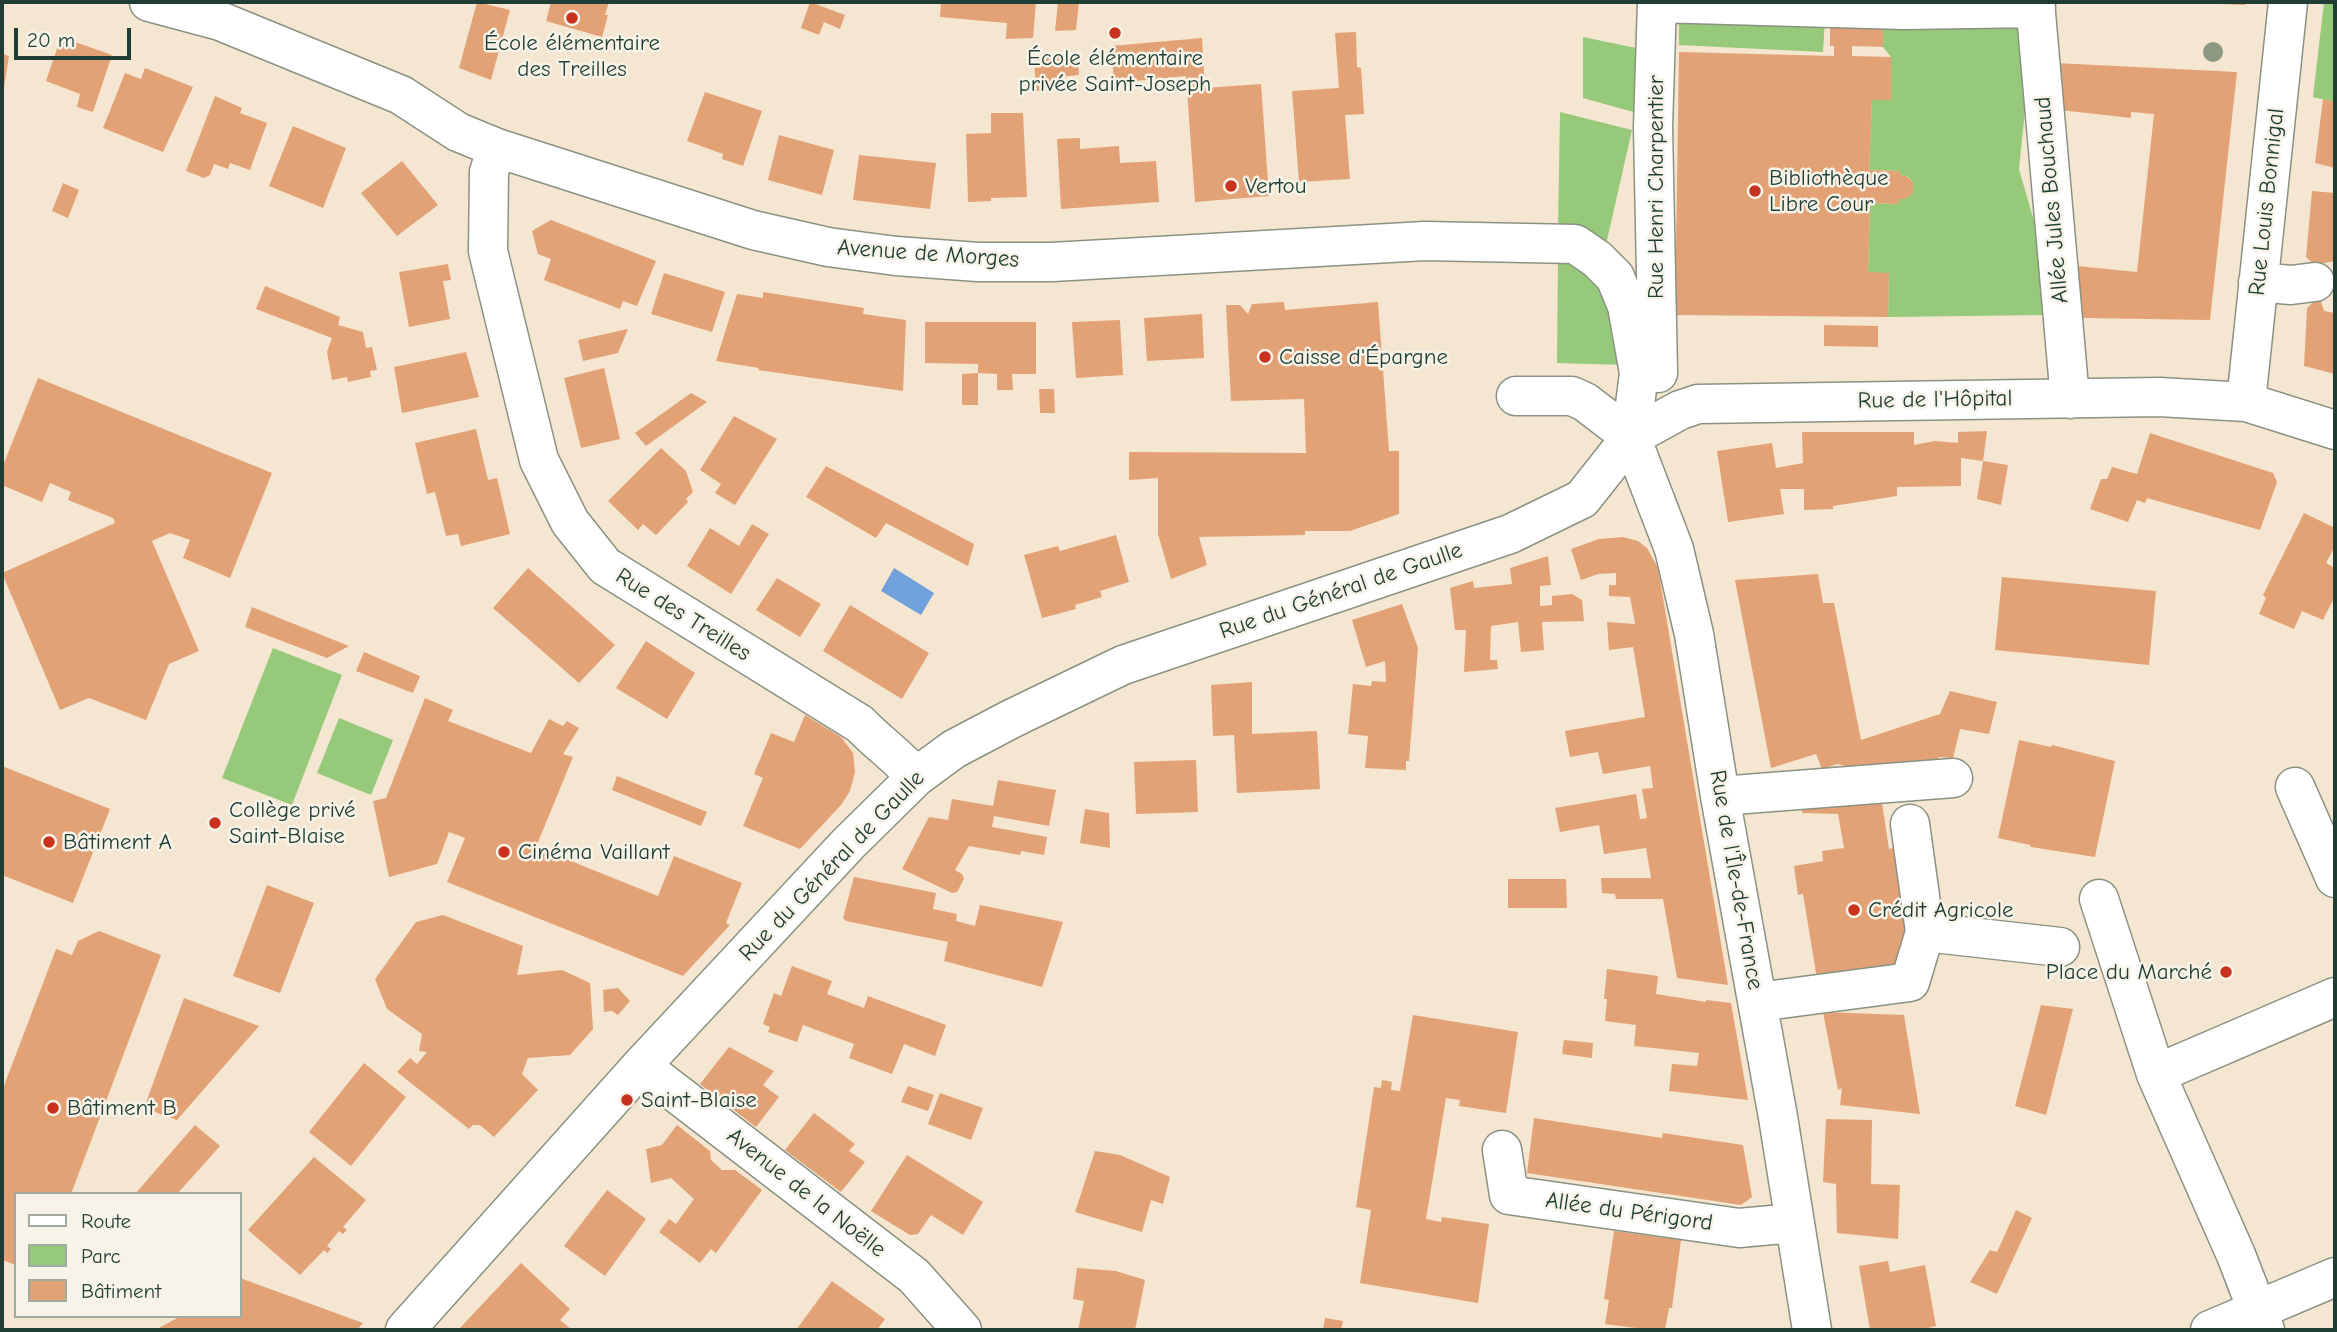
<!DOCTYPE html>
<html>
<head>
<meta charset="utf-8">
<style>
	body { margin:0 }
	#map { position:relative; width:2337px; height:1332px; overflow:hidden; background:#f4e6d0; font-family:"Comic Neue",sans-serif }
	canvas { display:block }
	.frame { position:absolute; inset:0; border:4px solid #1f3d34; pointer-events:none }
	.legend { position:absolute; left:14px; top:1192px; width:228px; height:126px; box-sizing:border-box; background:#f7f3e8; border:2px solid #a1aaa0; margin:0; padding:9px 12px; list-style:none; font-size:21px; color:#1f3d34 }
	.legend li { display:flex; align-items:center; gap:14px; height:35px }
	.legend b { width:35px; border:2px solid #a1aaa0 }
	.scale { position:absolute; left:14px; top:28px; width:117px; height:32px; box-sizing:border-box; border:4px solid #1f3d34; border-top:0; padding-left:9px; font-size:21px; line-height:24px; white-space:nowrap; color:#1f3d34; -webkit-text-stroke:5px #f7f3e8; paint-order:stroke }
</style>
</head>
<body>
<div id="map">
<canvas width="2337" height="1332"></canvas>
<div class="frame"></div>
<ul class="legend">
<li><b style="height:9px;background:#fff"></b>Route</li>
<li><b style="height:19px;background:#96c97a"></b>Parc</li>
<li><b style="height:19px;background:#e3a276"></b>Bâtiment</li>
</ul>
<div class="scale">20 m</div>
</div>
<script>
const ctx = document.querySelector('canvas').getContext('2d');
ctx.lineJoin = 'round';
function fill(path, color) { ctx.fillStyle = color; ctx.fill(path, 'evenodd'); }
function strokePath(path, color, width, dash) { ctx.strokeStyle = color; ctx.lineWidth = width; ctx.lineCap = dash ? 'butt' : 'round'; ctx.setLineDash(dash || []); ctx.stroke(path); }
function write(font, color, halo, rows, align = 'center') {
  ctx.font = font + ' "Comic Neue",sans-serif'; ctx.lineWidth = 5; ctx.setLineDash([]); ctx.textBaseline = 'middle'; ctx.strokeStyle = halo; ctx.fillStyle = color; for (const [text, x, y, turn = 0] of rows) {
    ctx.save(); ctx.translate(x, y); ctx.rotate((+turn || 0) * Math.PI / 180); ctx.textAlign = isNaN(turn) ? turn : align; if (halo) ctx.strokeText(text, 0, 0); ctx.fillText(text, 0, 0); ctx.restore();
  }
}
fill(new Path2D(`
	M2324,2H2335V102L2313,97Z
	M1679,13L1825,18L1823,52L1679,45Z
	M1883,26L2023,27L2030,61L2019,169L2043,252L2044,315L1888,317L1889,274L1868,272L1870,203L1898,204L1899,199H1905L1913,193V182L1907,176L1900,175V171L1869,170L1872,100H1891V57L1883,47Z
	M1583,37L1636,48L1640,98L1637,113L1583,98Z
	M1560,112L1632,130L1605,249L1558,230Z
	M1558,259L1575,264L1611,296L1627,365L1557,363Z
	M273,648L342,675L292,805L222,778Z
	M339,718L393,740L371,795L317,773Z`), '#96c97a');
fill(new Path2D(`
	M894,568L934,593L921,615L881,591Z`), '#70a1db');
fill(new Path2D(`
	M477,2L510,10L491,80L459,68Z
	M551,2H609L605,15H608L602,37L546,21Z
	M810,2L845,15L840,29L824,22L819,35L801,28Z
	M941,2H1036L1033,38L1006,39L1007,23L940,17Z
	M1058,2H1079L1076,30L1055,31Z
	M2221,2H2246L2245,5L2221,4Z
	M1830,25L1883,26V47L1852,46V56L1891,57V100H1872L1869,170L1900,171V175L1906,176L1913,182V193L1905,199H1899V204L1870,203L1868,272L1889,273L1888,317L1675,315L1679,52L1834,56V46H1830Z
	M1356,32L1357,67L1361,68L1364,114L1345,115L1350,179L1299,182L1292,91L1339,88L1335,33Z
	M61,37L112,55L93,112L77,107L80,94L46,81Z
	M1202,38L1205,88L1261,84L1269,196L1195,202L1186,76L1114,83L1111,46Z
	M2,54L9,56L3,94L2,93Z
	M1078,54L1079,75L1059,77V90L1036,91L1034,56Z
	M2055,63L2237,72L2210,320L2083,318L2077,266L2137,272L2154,114L2131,112V118L2060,110Z
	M145,68L193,87L163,152L103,128L125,73L141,79Z
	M705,92L762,111L743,166L722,159L723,154L687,141Z
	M215,96L242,108L240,113L267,123L250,170L230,163L228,169L214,164L210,175L204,178L186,171Z
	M2323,99L2335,102V168L2315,163Z
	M991,113H1023L1027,197L991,198V201L968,202L966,134L991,133Z
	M293,126L346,148L323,208L269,186Z
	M779,135L834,150L822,195L768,180Z
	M1080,138V149L1119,146L1120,163L1156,161L1159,202L1061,209L1057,139Z
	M859,155L936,163L930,209L853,200Z
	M402,161L438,205L397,236L361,193Z
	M63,183L79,190L68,218L52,211Z
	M2312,191L2335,193V261L2315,265L2306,257Z
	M551,220L656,261L637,306L623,301L620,309L544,280L551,259L538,254L532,231Z
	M448,264L451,280L443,281L450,319L409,327L399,272Z
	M664,273L725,292L712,332L651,314Z
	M265,286L340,317L338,325L363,332L366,348L372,347L377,370L370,371L371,377L348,382L347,377L332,380L327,352L332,338L256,309Z
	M763,292L864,308L863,314L906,320L903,391L758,370L759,368L716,361L737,294L763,298Z
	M2319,296L2324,311L2335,313V374L2304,366L2307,308Z
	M1284,302L1285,310L1378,302L1389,451H1399V514L1350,531H1305V535L1199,537L1207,565L1171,579L1158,534V478L1129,480V452L1306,453L1304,399L1231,401L1226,305H1240L1248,314L1252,304Z
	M1202,314L1204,358L1147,361L1144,318Z
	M1120,320L1123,375L1076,378L1072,322Z
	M925,322H1036V374H1012L1013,390H997V374L978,373V405H962V374L978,373V364L925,363Z
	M1824,325L1878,326V347L1824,346Z
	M628,329L618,353L583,361L578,340Z
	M466,352L479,397L402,413L394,367Z
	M604,368L620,439L581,448L564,378Z
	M38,378L272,473L230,578L183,558L190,540L170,533L152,541L199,651L169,664L146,720L89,698L60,710L2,573L115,523L113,518L68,500L71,492L50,483L42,502L2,485V468Z
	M1039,389H1054L1055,413H1040Z
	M691,393L707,402L646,446L635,433Z
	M734,416L777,439L735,505L715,493L721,484L700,470Z
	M476,429L488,480L497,478L510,534L461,546L458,534L446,536L435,492L427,494L415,443Z
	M1987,431L1983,461L1961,458V486L1897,487V496L1833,506V509L1804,510V489H1780L1784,514L1728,522L1717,451L1772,443L1776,468L1803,463L1802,432H1914V445L1935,441L1958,443V432Z
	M2150,433L2273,473L2277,482L2260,530L2147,498L2145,503L2137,500L2128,522L2090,509L2101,479H2107L2112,467L2137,474Z
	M661,448L686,471L693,492L686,499L688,502L656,535L643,524L638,530L608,501Z
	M1983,461L2008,465L2001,505L1977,499Z
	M826,466L974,544L968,566L886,523L876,538L806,497Z
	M2304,513L2335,528V546L2326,563L2335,568V596L2323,620L2302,611L2294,629L2259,614L2266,598L2263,595Z
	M752,524L769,534L731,594L687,566L710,528L739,546Z
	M1116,535L1129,582L1100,591L1102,597L1075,605L1076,609L1042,618L1024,555L1058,546L1060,551Z
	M1623,537L1638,541L1647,548L1658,568L1728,985L1677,978L1663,899H1616L1615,894L1602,893L1601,878H1651L1646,848L1604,854L1599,825L1560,832L1555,808L1636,794L1640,819L1647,818L1642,789L1653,788L1650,766L1603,774L1598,752L1570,757L1565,731L1645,717L1633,647L1609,650L1607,622L1635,624L1630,597L1609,596V585H1616V573L1598,574L1581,580L1571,549L1599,539Z
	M1548,556L1551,585L1540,586V606L1552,605V596L1572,594L1582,600L1584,621L1542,622L1544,650L1521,652L1518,622L1491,626L1490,660H1497L1498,669L1464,672L1466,630H1455L1450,588L1473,581L1474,588L1512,584L1510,568Z
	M528,568L615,645L579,683L493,608Z
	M1818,574L1823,603H1834L1861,740L1940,714L1950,691L1997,702L1989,734L1960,729L1953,758L1939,757L1937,762L1922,760L1920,766L1868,773L1838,764L1822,769L1816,754L1771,768L1735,580Z
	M2002,577L2156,591L2149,665L1995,650Z
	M777,578L821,604L800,637L756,610Z
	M1402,604L1418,648L1409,761H1406V770L1365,768L1368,736L1348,734L1353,684L1371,686L1372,681L1386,682L1385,661L1366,667L1352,620Z
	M850,605L929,653L902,699L823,651Z
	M252,607L349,646L327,658L245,627Z
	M646,641L695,673L667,719L616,688Z
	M364,652L420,676L413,693L356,671Z
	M1252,682V734L1317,731L1320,789L1237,793L1234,735L1213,736L1211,685Z
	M425,698L453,710L448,721L531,753L549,719L563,726L567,721L579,728L563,754L573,757L536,847L658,896L674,856L742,883L726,923L730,925L683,976L447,882L465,838L449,832L437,864L389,877L373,801L386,798Z
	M805,715L841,737L853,753L855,772L850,791L841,805L800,849L743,826L763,778L754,774L771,733L794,742Z
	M2019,740L2051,747L2052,745L2115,761L2095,857L2031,847L2030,845L1998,838Z
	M1196,760L1198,812L1136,814L1134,762Z
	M2,766L110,809L73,903L2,875Z
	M617,776L707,812L701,826L612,790Z
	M998,780L1056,790L1049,826L994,816L992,827L1047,837L1044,855L1021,851L1020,855L969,846L955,870L962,874L964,879L957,892L952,893L902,869L929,817L948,820L952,799L993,806Z
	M1803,803H1882L1889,849L1893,848L1905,926L1917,936L1900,966L1817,979L1803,894L1798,895L1794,866L1823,861L1822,851L1844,848L1838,814L1802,813Z
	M1085,809L1109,813L1110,848L1080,843Z
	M854,877L936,893L933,909L957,914L956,921L975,926L980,905L1063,922L1042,987L944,961L948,942L846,921L843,918Z
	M1508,879H1566L1567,908H1508Z
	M267,885L314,903L280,993L233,976Z
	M443,915L523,946L517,975L562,970L590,983L593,1029L570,1055L528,1058L522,1074L538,1090L494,1137L480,1125H473L469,1129L397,1072L410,1058L417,1064L427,1052L419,1051L422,1034L387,1009L375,979L416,922Z
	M99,931L161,955L71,1194H16V1265L2,1260V1091L56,949L72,955L78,941Z
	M792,966L832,981L827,994L864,1008L868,996L946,1025L935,1056L904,1044L892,1074L849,1058L854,1044L803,1025L797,1042L768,1032L770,1027L763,1024L774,993L781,996Z
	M1607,969L1658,976L1656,994L1706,1002V1000L1731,1003L1748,1100L1669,1091L1672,1064L1697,1066L1699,1053L1634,1046L1636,1025L1605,1021L1607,999H1604Z
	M618,988L630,1001L618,1015L612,1011L604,1012L603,990Z
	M184,998L259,1026L177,1120L144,1108Z
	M2041,1005L2073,1009L2046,1115L2015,1106Z
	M1823,1012L1904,1015L1920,1114L1840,1105L1842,1088L1838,1090Z
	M1413,1015L1518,1032L1506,1113L1459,1106L1460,1100L1446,1098L1426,1219L1441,1222L1442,1217L1489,1224L1478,1303L1360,1283L1371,1210L1356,1207L1374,1087L1381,1088L1382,1080L1392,1082L1391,1090L1400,1091Z
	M1564,1040L1593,1043L1592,1058L1562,1054Z
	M729,1047L774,1071L763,1085L779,1097L756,1127L700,1084Z
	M364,1063L406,1097L351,1166L309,1132Z
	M908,1086L934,1095L928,1111L901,1102Z
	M940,1093L983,1108L971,1140L928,1124Z
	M814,1113L855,1144L849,1151L865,1162L841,1192L785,1150Z
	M1534,1118L1662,1138L1663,1133L1743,1145L1752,1197L1741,1205L1527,1173Z
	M1826,1119L1872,1120L1871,1184L1900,1185L1898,1239L1837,1233L1836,1184L1823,1182Z
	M195,1125L220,1146L177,1194H135Z
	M677,1125L710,1151L711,1160L722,1170H735L762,1190L716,1253L711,1249L700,1263L659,1232L669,1219L676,1224L694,1199L671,1178L651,1183L646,1149L662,1145Z
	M1095,1151L1120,1155L1170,1177L1163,1204L1151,1200L1142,1232L1075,1212Z
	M907,1155L983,1202L963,1235L931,1215L918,1234L910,1235L871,1211Z
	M314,1157L366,1200L343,1227L347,1230L343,1234L339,1231L327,1246L331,1249L327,1253L324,1250L300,1275L248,1230Z
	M607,1190L646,1219L605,1276L564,1246Z
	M2016,1210L2032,1218L1997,1294L1970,1282L1990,1250L1997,1252Z
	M1614,1231L1681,1240L1672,1308H1669L1665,1330H1636V1328L1605,1324L1609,1300L1604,1299Z
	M1888,1261L1890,1272L1925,1265L1936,1326L1920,1330H1870L1859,1266Z
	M521,1263L570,1309L560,1320L572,1330H458Z
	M1077,1268L1116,1271L1145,1280L1135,1330H1078L1084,1301L1073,1299Z
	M240,1278L363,1323L357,1330H155L181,1316H240Z
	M832,1281L885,1319L877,1330H796Z
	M1325,1318L1343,1321L1341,1330H1323Z`), '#e3a276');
const minor = new Path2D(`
	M149,2L220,21L401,95L458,132L497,148L753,230L828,247L896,256L978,262H1052L1425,241L1575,244L1597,259L1615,277L1627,306L1639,373L1631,437L1674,549L1694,634L1720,796L1778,1117L1812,1330
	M1657,2L1653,127L1658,373
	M2035,2L2070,399
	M1657,3L1904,10L2036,8
	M497,148L489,172L488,251L539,460L570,522L605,566L860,724C878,743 899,757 916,777
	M2258,282L2291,285L2315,282
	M1516,396H1572L1585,402L1631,437
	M2246,402L2288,2
	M2295,787L2335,878
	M1720,796L1953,778
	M1910,824L1925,932
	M2099,899L2156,1074L2236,1255L2265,1330
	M1758,1002L1910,982L1925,932L2060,947
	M641,1066L914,1276L962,1330
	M2156,1074L2335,997
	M1502,1150L1509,1195L1739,1228L1794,1223
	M405,1330L641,1066L848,844L916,777L954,749L1013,718L1123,665L1510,534L1582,499L1631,437L1680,410L1698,404L2159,397L2246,402L2335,430
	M2210,1330L2335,1277`);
strokePath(minor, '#8a9282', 41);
strokePath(minor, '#fff', 38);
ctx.fillStyle = '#8c9882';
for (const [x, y] of [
	[2213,52]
]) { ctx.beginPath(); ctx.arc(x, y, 10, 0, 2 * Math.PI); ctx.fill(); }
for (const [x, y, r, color] of [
	[572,18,7,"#c8321e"],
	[1115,33,7,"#c8321e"],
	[1231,186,7,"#c8321e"],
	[1755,191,7,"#c8321e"],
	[1265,357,7,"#c8321e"],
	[215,823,7,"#c8321e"],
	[49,842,7,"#c8321e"],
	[504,852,7,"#c8321e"],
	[1854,910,7,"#c8321e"],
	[2226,972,7,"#c8321e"],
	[627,1100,7,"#c8321e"],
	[53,1108,7,"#c8321e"]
]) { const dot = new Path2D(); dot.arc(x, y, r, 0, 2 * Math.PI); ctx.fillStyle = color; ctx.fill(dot); strokePath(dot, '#f7f3e8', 2.5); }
write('23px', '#1f3d34', '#f7f3e8', [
	["École élémentaire",572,43,"center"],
	["des Treilles",572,69,"center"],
	["École élémentaire",1115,58,"center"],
	["privée Saint-Joseph",1115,84,"center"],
	["Bibliothèque",1769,178],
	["Libre Cour",1769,204],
	["Vertou",1245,186],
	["Caisse d'Épargne",1279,357],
	["Collège privé",229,810],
	["Saint-Blaise",229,836],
	["Bâtiment A",63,842],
	["Cinéma Vaillant",518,852],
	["Crédit Agricole",1868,910],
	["Place du Marché",2212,972,"right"],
	["Saint-Blaise",641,1100],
	["Bâtiment B",67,1108]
], 'left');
write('23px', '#1f3d34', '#f7f3e8', [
	["Rue Henri Charpentier",1656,187,-90],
	["Allée Jules Bouchaud",2052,200,-95],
	["Rue Louis Bonnigal",2267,202,-84],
	["Avenue de Morges",928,254,4],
	["Rue de l'Hôpital",1935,400,-1],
	["Rue du Général de Gaulle",1341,591,-19],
	["Rue des Treilles",683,615,32],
	["Rue du Général de Gaulle",832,866,-46],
	["Rue de l'Île-de-France",1736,880,80],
	["Avenue de la Noëlle",806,1193,38],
	["Allée du Périgord",1629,1212,8]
]);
</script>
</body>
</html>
